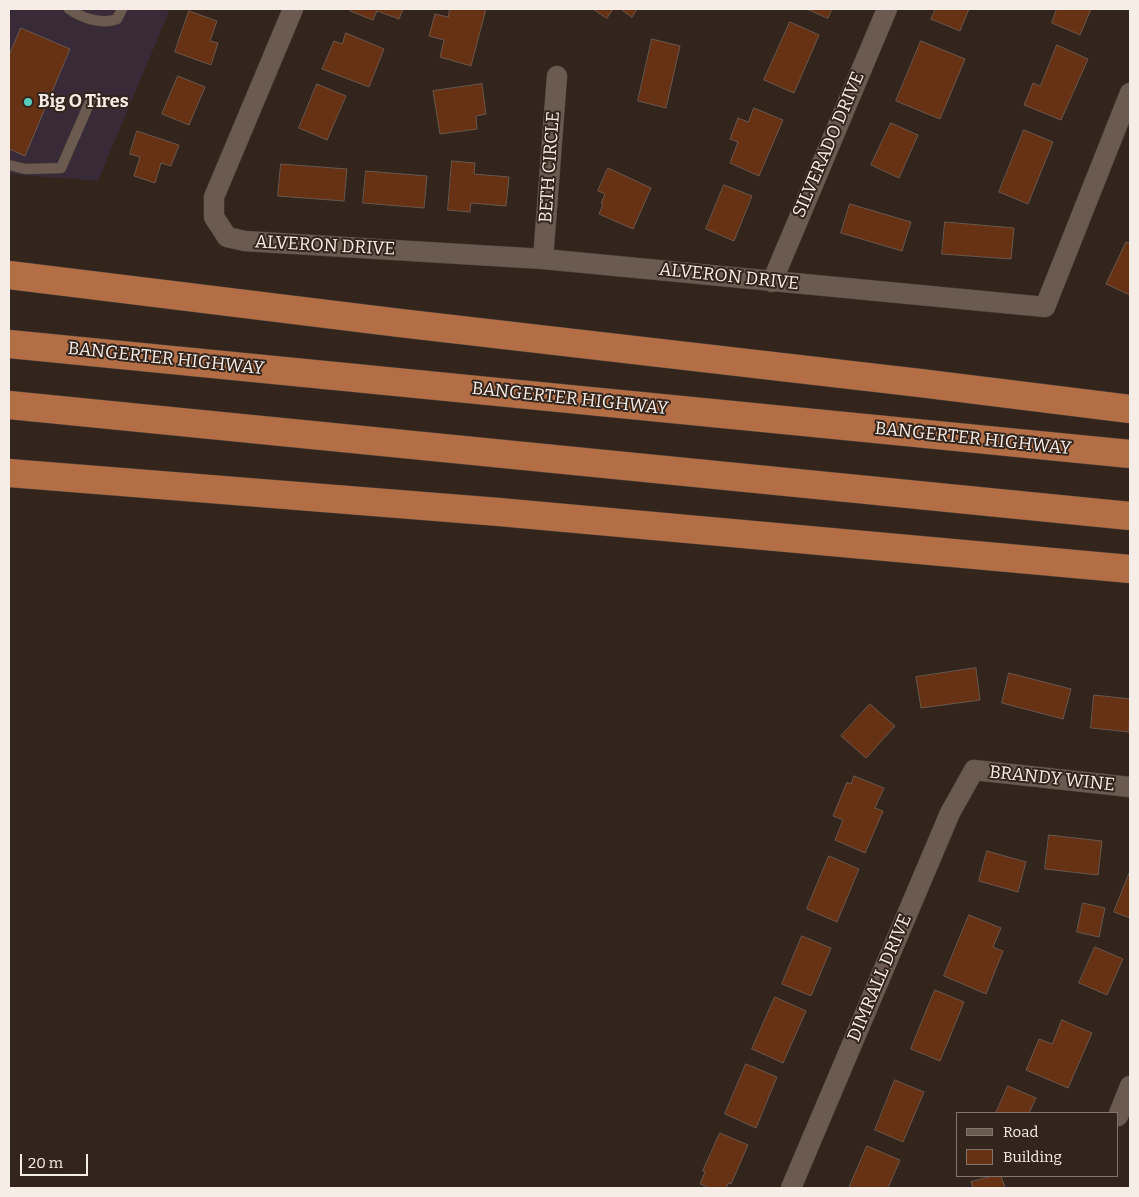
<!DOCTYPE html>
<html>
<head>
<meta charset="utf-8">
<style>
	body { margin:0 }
	#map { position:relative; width:1139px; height:1197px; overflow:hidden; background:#33251c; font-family:Bitter,serif }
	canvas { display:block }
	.frame { position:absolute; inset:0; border:10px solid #f7ede7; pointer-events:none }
	.legend { position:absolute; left:956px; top:1112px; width:162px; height:65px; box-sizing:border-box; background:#33251c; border:1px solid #81756d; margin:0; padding:6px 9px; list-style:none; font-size:15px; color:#f7ede7 }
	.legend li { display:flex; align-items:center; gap:10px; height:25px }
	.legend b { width:25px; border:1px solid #81756d }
	.scale { position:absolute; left:20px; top:1154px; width:68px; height:22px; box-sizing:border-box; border:2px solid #f7ede7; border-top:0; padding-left:6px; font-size:15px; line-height:18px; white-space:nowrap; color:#f7ede7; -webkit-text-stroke:4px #33251c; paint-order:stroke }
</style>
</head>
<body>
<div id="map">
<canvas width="1139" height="1197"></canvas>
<div class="frame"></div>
<ul class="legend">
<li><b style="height:6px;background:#6a5a50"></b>Road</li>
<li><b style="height:14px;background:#673113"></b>Building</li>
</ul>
<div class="scale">20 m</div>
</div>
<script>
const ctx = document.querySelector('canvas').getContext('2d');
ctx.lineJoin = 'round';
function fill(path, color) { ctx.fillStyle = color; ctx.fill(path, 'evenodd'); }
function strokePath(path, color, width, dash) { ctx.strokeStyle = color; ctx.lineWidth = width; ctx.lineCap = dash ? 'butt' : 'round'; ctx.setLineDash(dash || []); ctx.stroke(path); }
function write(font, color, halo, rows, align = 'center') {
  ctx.font = font + ' Bitter,serif'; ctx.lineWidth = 4; ctx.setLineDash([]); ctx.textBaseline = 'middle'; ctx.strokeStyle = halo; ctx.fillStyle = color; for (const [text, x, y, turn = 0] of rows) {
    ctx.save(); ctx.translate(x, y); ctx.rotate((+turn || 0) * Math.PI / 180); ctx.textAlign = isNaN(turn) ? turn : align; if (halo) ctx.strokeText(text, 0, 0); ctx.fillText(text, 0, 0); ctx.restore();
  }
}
fill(new Path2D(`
	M9,9H170L98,181L9,174Z`), '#382a37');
const building = new Path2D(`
	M351,9H403L399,19L377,11L373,20L350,11Z
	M450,9H486L471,66L440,57L444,40L429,36L435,14L448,17Z
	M593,9H613L607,18Z
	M621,9H637L632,17Z
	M807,9H832L828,18Z
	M936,9H969L960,31L931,19Z
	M1057,9H1091L1080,35L1052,23Z
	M189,11L217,21L210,41L218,43L211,65L175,52Z
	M790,22L819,35L794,93L764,80Z
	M21,28L70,49L25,156L9,149V56Z
	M346,33L384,49L369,87L322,69L334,41L342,44Z
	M652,39L680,46L666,108L638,101Z
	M921,41L965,59L940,119L896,101Z
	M1057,45L1088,59L1061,120L1024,105L1033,83L1040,86Z
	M178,76L205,87L189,125L162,114Z
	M317,84L346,96L327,140L299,128Z
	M482,84L486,114L476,116L477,129L440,134L433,91Z
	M754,108L783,120L759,176L730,163L738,142L730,139L738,118L748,122Z
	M891,123L918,135L899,178L871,165Z
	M1024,130L1053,142L1028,204L999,192Z
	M137,131L179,145L171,166L161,163L155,183L134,176L140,157L130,154Z
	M452,161L475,163L474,174L509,177L506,206L471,203L470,212L448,210Z
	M281,164L347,169L344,201L278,196Z
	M608,168L651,188L633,229L599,214L603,204L601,203L605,194L598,191Z
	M366,171L427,176L424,208L363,203Z
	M724,185L752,196L734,241L706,229Z
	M850,204L911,222L902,251L841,233Z
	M945,222L1014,228L1011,259L942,254Z
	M1130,240V295L1106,284L1126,242L1129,243Z
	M976,668L980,700L921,708L916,677Z
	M1009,673L1071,689L1063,719L1002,703Z
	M1094,695L1130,699L1129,732L1091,728Z
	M870,704L895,726L866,758L841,736Z
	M854,776L884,788L875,808L883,811L865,853L835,840L843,820L833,816L847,782L851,784Z
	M1049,835L1102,841L1098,875L1045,869Z
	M987,851L1026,862L1018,892L979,881Z
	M829,856L859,869L837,922L807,909Z
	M1130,871V918L1114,912Z
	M1083,903L1105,908L1099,937L1077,932Z
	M969,915L1001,928L993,947L1003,951L986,994L944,976Z
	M802,936L831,948L811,996L782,984Z
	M1095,947L1123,959L1107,995L1079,983Z
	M935,990L964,1002L940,1061L911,1049Z
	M775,997L806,1011L783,1063L752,1049Z
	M1062,1020L1092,1033L1068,1088L1026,1070L1039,1039L1052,1044Z
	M746,1064L777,1077L756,1128L725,1114Z
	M895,1080L924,1092L903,1142L875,1130Z
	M1008,1086L1036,1098L1029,1113H996Z
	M720,1133L748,1145L731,1184L728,1183L726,1188H710L700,1184L705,1172L703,1171Z
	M867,1146L900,1160L888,1188H849Z
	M993,1176H1001L1005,1188H973L971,1182Z`);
fill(building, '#673113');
strokePath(building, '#68574e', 1);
const service = new Path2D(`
	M69,9C82,18 101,25 117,19L122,9
	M9,165L25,169L61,168L92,97`);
const minor = new Path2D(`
	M293,9L214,197V217L227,237L245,241L543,259L1045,307L1130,93
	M543,259L557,76
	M772,282L887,9
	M1118,1116L1130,1086
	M791,1188L950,813L974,770L1130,787`);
const motorway = new Path2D(`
	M9,275L400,323L920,383L1130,409
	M9,344L1130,454
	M9,405L1130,516
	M9,473L499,512L1130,569`);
strokePath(service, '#4f443c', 11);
strokePath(minor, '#4f443c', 21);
strokePath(motorway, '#4f443c', 29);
strokePath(service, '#6a5a50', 10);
strokePath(minor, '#6a5a50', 20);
strokePath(motorway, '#b36e46', 28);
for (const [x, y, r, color] of [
	[28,102,5,"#5acebc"]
]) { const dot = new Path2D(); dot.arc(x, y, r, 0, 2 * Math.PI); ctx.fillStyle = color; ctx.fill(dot); strokePath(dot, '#33251c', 2); }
write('bold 18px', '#f7ede7', '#33251c', [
	["Big O Tires",38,102]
], 'left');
write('18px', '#f7ede7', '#33251c', [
	["SILVERADO DRIVE",829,145,-67],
	["BETH CIRCLE",550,167,-86],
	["ALVERON DRIVE",325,246,3],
	["ALVERON DRIVE",729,277,6],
	["BANGERTER HIGHWAY",166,359,6],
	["BANGERTER HIGHWAY",570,399,6],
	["BANGERTER HIGHWAY",973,439,6],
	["BRANDY WINE",1052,779,6],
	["DIMRALL DRIVE",880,978,-67]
]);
</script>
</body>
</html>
